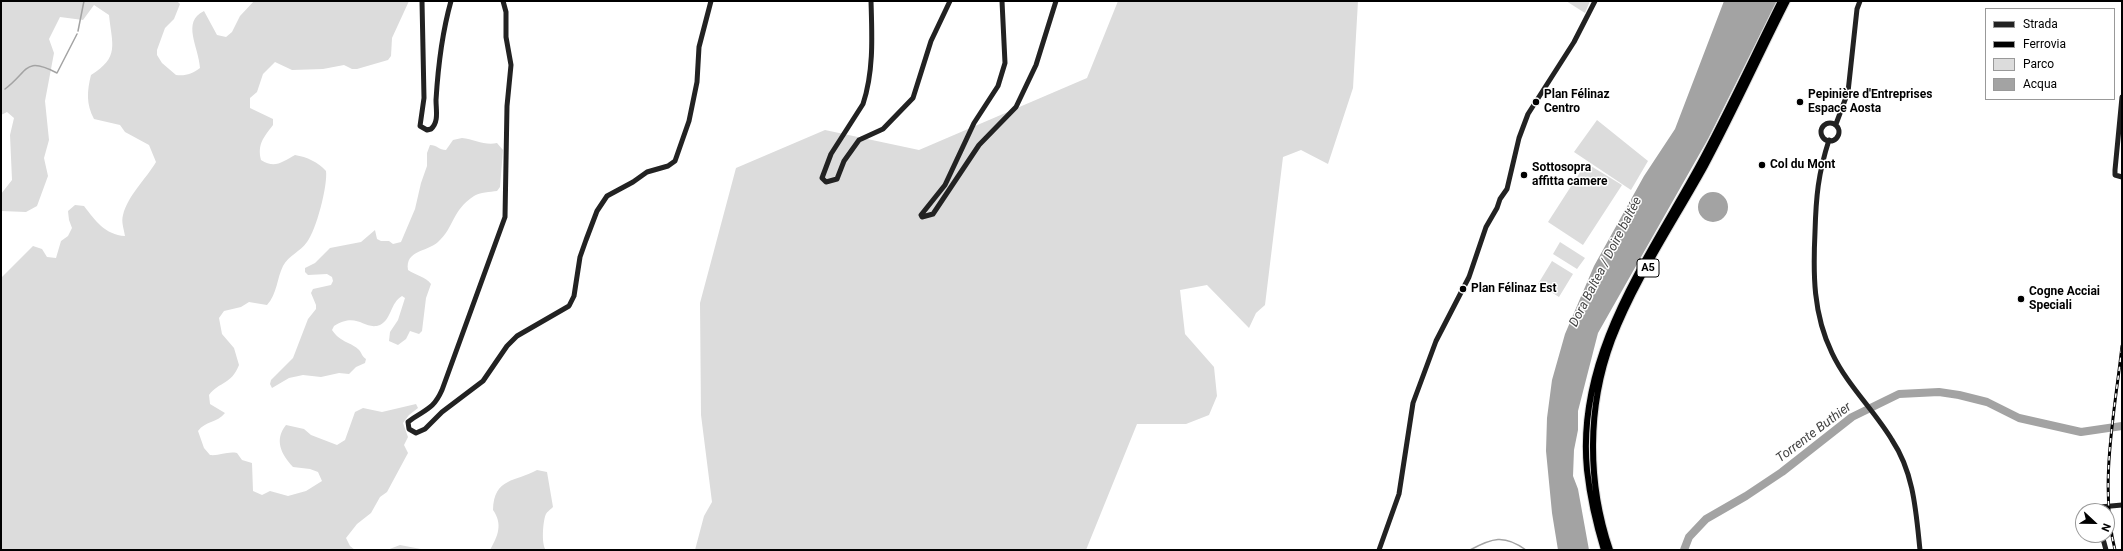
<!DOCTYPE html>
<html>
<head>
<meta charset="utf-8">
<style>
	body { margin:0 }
	#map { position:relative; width:2123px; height:551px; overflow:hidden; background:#fff; font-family:Roboto,sans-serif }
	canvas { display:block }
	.frame { position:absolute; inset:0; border:2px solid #000; pointer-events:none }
	.legend { position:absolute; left:1985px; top:8px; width:130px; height:92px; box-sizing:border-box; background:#fff; border:1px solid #999; margin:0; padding:5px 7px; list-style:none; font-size:12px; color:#000 }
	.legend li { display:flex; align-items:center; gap:8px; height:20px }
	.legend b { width:20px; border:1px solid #999 }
	.north { position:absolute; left:2075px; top:503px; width:40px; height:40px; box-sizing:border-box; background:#fff; border:1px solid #999; border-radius:50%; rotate:112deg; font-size:11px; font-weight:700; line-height:16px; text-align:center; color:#000 }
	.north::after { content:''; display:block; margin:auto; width:14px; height:18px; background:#000; clip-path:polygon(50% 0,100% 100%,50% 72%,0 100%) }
</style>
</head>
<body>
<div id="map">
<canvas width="2123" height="551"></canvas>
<div class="frame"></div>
<ul class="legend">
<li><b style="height:5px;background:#222"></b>Strada</li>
<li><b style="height:5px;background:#000"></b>Ferrovia</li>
<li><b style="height:11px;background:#dcdcdc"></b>Parco</li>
<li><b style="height:11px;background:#a3a3a3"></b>Acqua</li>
</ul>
<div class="north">N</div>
</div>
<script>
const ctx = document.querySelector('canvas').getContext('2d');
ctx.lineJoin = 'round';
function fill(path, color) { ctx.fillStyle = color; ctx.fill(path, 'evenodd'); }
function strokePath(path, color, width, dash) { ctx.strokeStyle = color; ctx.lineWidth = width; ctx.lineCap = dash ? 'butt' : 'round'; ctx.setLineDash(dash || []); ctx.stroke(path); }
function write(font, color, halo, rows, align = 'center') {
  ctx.font = font + ' Roboto,sans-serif'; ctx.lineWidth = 3; ctx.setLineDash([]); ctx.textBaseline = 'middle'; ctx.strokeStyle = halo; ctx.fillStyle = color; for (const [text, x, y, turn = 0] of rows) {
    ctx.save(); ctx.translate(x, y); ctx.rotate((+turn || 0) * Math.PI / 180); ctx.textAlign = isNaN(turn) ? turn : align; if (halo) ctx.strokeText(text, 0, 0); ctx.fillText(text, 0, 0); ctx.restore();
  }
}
fill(new Path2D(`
	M1,1H177L180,4L174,19L165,28L157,50V55L162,63L176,75C186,76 192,74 200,68C199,47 181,22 204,11L217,35L226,37L232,32L240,16L254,1H409L392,38L391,56L388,60L357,69H352L344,65L323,69L292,70L275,62L263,74L257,92L250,98V108L273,119V125C264,137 257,144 261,160C275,169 282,162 295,155C307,157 318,162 326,171C328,185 316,231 307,242C300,252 289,255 283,266C277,278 277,294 267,305L249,302L241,307L224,311L219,318L222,334L234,348L239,365C231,385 220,381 209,395L210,404L225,413C217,423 205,421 198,431L204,448L210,455C220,456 227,451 237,453L242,460L252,463L253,491L262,495L270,491L288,496L306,491L322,481L318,472L310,469L293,467C281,454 274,440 286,425L304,429L311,435L337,445L345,440L355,412L363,408L382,412L416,404L418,408L409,415L403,423L408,437L404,445L408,453L387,492L380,497L371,513L357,524L346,538L350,546L355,550H1V278L33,246L42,249L47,257L56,258L61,241L68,236L72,228L69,220L68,211L75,205L84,206C95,220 105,235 125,236C124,229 121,222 123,215C128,195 146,179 156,162L149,145L125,132L120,125L94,119C86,104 87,91 91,75C120,57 112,45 109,15L94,5L83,20L60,17L49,39L54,53L45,101L49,140L44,158L48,176L37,206L26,212L1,211V194L12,180L10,135L14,118L7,112L1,115Z
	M1118,1H1358L1353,88L1328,164L1301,150L1283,157L1265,305L1256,313L1249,328L1207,285L1180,290L1185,334L1214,367L1217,396L1209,415L1186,424H1137L1086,550H695L704,516L712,502L701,415L700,303L736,168L825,130L919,150L1087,78Z
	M1566,1H1590L1585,13Z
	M1597,120L1648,161L1631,190L1574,152Z
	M462,138C474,139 485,146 497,143L503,150L500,187L497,191C490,192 480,192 474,196C452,210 454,228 438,242C427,252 405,250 408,270C415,275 426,277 431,284L426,298L422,331L419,334L410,331L406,339L398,345L389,341L390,332L398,320L405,298L402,296C390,303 392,319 380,325C364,331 358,311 334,326L332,330C341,343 349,341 358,349C362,352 361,356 366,359L365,363L356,367L349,374L339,373L321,377L303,375L289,378L272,388L270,384L271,380L293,358L308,319L316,309V305L311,293L313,289L331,285L333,281L332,277L327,274L308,275L305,272V268L315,263L330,248L361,242L375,230L377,239L381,241H389L393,244L401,242L415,209L421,183L427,166V153L430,145C437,145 439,150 446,150L453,140Z
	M1586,163L1622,185L1583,245L1548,222Z
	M1560,242L1585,258L1577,269L1553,254Z
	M1552,261L1573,274L1559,297L1538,284Z
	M537,470L547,472L553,507C551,509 547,512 546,514C543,520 541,545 546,550H490C498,536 503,524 493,510C494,477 516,482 537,470Z
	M400,545L426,550H387Z`), '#dcdcdc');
fill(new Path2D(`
	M1724,1H1777L1708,139L1598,333L1578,411V430L1574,450L1573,476L1578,489L1589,550H1558L1552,513L1546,451L1547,418L1552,380L1565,334L1594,266L1644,176L1675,129Z
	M1698 207a15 15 0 1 1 30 0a15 15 0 1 1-30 0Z`), '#a3a3a3');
strokePath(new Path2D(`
	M78,31L84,1
	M5,89C29,71 24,56 57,73L77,34
	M1470,550C1492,538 1504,534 1526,550`), '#a3a3a3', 1.5);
strokePath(new Path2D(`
	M1684,550L1689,537L1706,519L1746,496L1782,472L1852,417L1899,394L1939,392L1959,395L1987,402L2019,418L2081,432L2122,426`), '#a3a3a3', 8);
const highway = new Path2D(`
	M1604,550C1596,524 1590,497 1587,470C1576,357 1645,263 1697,169C1727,114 1753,57 1781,1
	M1610,550C1587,482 1587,407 1612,340C1635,280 1674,222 1705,166C1734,112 1759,56 1787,1`);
strokePath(highway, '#dbdbdb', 8);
strokePath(new Path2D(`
	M422,1L424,98L420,126L427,130L431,129C439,122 436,110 436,100C438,67 442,33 451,1
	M503,1L506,12V37L511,65L507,106L505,217L442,390C432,412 424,409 408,422L409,429L416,433L425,429L442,412L483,381L507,346L517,336L569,306L574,296L580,257L586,240L597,211L607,196L633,182L647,172L668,166L675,161L689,121L697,82L699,47L711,1
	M871,1C872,35 874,71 863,104L831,154L822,178L826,182L837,179L844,161L859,140L883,129L913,98L931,41L950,1
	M1002,1L1005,63L998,86L974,123L945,185L921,215L922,217L933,214L979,145L1016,107L1036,65L1056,1
	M2122,97L2115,170V175L2122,177
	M1821 132a9 9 0 1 1 18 0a9 9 0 1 1-18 0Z
	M1836,124L1848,92L1857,9L1860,1
	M1829,140C1818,174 1816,197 1815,232C1813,274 1813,314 1832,353C1847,385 1874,410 1892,440C1914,473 1916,512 1920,550
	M2096,511L2100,507L2122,505
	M2102,535L2106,550
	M1379,550L1399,494L1413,403L1436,341L1469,277L1486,227L1497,208L1500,199L1507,189L1519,138L1528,114L1574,42L1595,1`), '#222', 5);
strokePath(highway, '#000', 6);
const rail = new Path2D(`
	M2115,550C2099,486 2115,410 2122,346`);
strokePath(rail, '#000', 3);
strokePath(rail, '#fff', 1.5, [4.5]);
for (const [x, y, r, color] of [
	[1536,102,4,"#000"],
	[1800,102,4,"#000"],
	[1762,165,4,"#000"],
	[1524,175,4,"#000"],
	[1463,289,4,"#000"],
	[2021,299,4,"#000"]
]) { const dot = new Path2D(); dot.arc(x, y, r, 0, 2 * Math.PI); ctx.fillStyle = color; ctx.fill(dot); strokePath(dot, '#fff', 1.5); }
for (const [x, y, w] of [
	[1648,268,22]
]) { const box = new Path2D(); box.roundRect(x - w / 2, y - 9, w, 18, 3); ctx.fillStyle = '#fff'; ctx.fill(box); strokePath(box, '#000', 1); }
write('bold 11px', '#000', null, [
	["A5",1648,268]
]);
write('bold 12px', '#000', '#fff', [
	["Plan Félinaz",1544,95],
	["Centro",1544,109],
	["Pepinière d'Entreprises",1808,95],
	["Espace Aosta",1808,109],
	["Col du Mont",1770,165],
	["Sottosopra",1532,168],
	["affitta camere",1532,182],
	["Plan Félinaz Est",1471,289],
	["Cogne Acciai",2029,292],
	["Speciali",2029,306]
], 'left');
write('italic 13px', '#444', '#fff', [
	["Dora Baltea / Doire baltée",1606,262,-63],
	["Torrente Buthier",1814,433,-37]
]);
</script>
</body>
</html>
